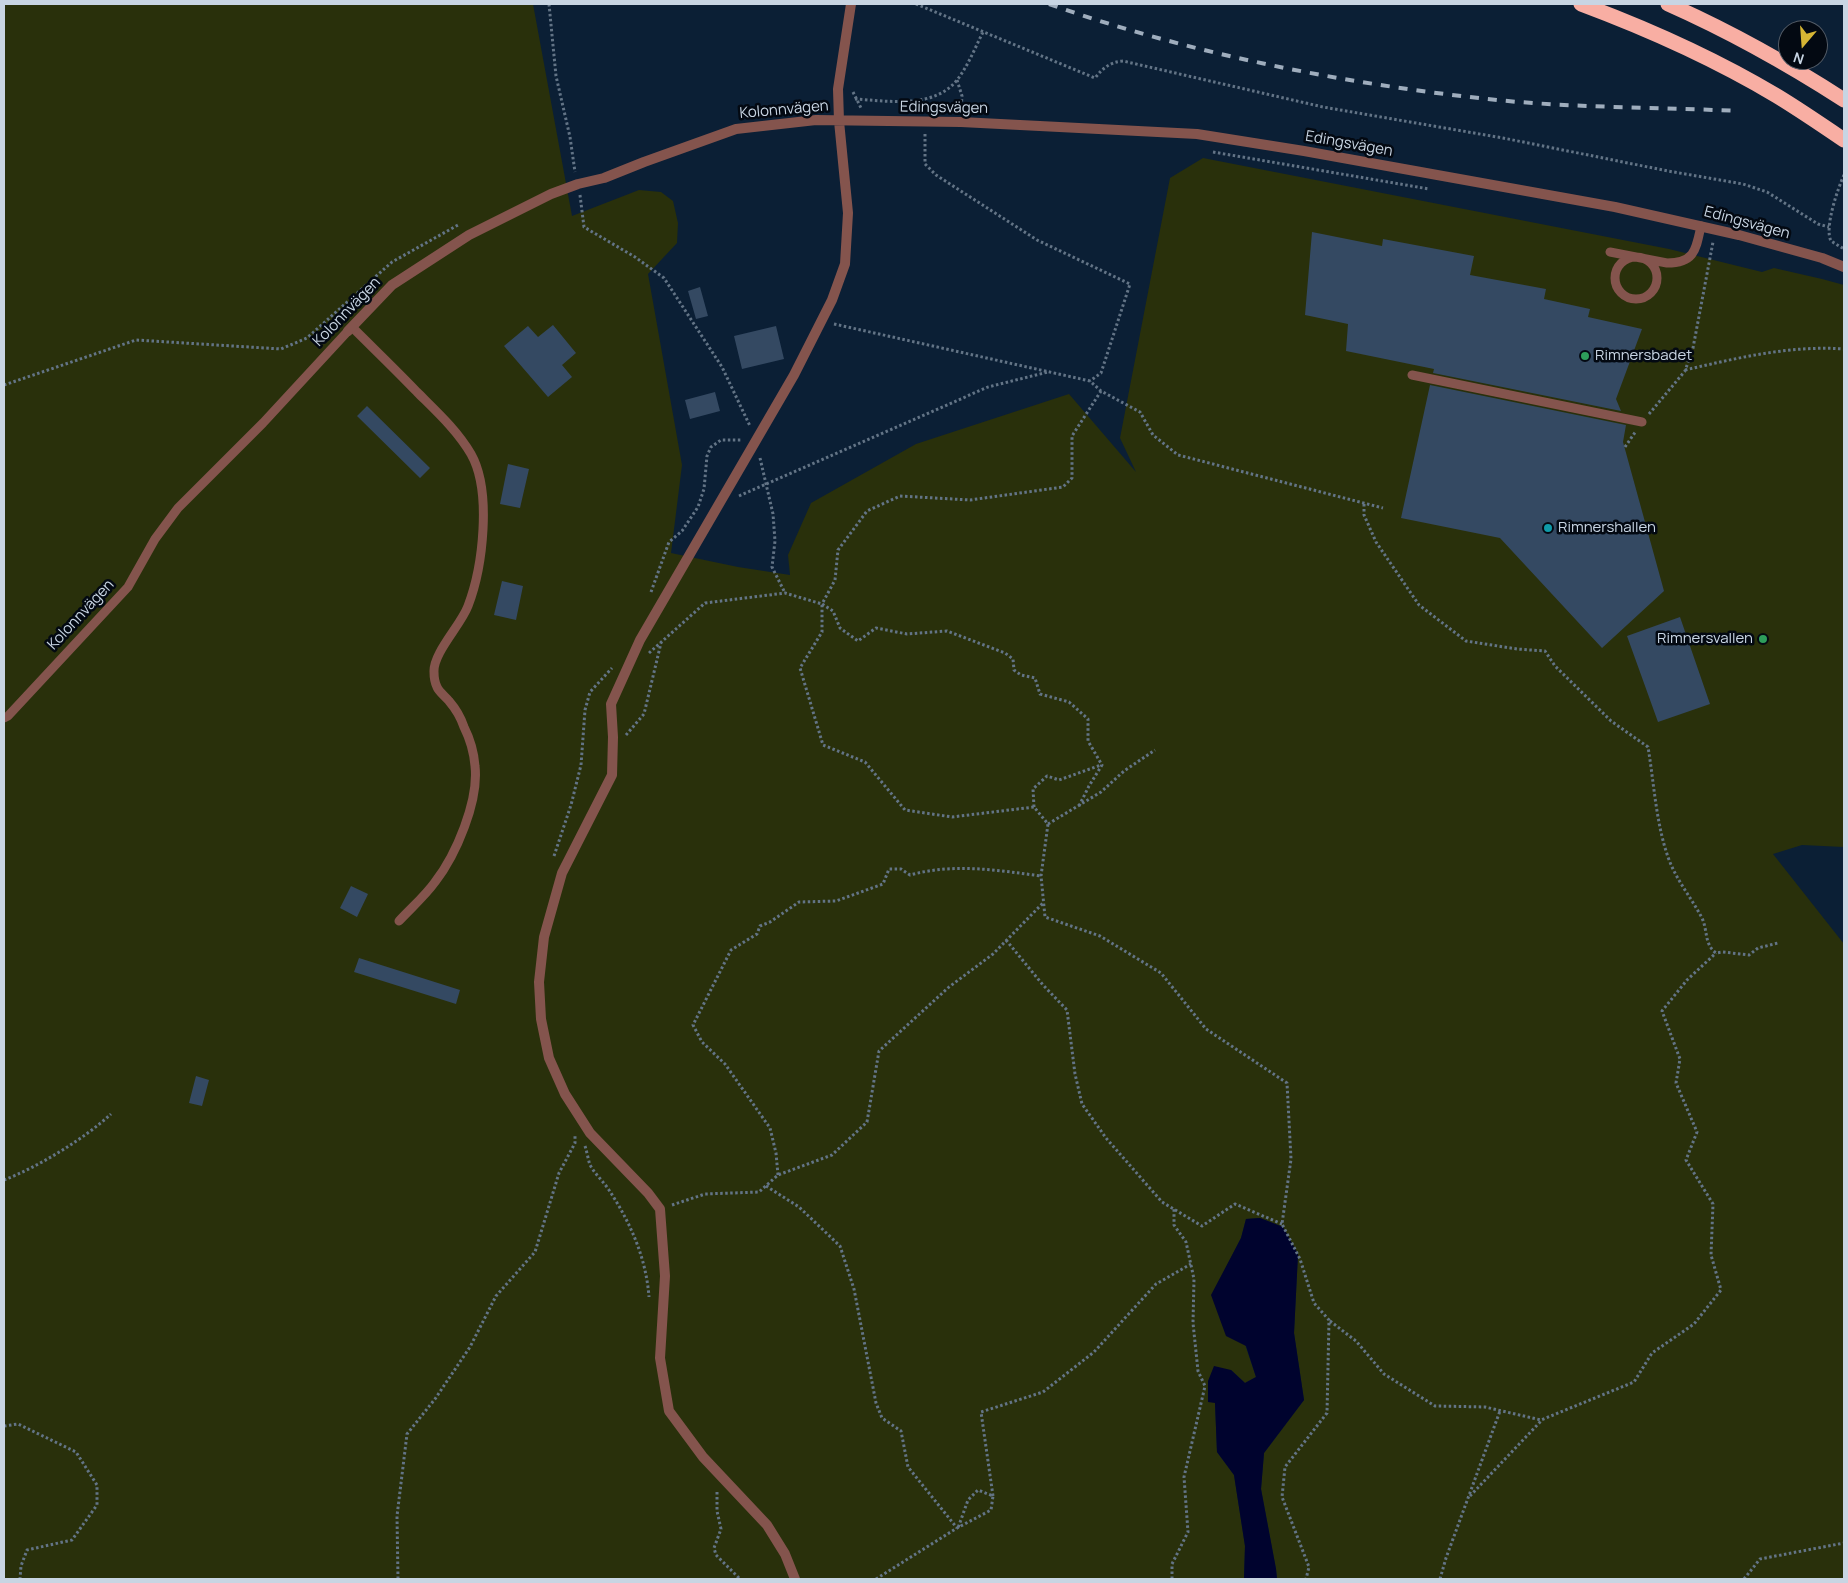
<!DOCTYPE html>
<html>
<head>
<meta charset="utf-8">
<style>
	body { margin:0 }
	#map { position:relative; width:1848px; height:1583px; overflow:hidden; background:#0b1f35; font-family:Manrope,sans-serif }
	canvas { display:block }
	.frame { position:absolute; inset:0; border:5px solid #c8d5e3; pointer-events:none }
	.north { position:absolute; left:1778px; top:20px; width:50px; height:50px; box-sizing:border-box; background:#030912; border:1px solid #525b66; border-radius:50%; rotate:198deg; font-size:14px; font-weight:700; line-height:20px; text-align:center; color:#c8d5e3 }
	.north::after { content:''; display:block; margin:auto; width:18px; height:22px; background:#d6b534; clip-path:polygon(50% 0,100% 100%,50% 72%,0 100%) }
</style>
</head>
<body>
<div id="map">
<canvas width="1848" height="1583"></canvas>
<div class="frame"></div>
<div class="north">N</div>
</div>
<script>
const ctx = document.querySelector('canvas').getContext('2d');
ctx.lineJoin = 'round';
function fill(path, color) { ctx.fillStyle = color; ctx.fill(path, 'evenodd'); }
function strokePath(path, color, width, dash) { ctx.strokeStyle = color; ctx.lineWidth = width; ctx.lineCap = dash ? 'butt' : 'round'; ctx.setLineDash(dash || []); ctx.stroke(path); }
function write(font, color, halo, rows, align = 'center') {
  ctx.font = font + ' Manrope,sans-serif'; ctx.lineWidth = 5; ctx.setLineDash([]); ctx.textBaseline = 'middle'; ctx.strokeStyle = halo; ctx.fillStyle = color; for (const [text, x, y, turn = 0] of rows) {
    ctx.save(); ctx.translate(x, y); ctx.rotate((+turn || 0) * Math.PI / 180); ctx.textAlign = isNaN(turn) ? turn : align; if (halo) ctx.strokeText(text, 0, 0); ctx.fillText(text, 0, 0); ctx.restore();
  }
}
fill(new Path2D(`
	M4,4H533L572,216L639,190L661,192L673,201L678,223L677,243L648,274L682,465L671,553L738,567L790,575L788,555L811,503L916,444L1069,394L1136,472L1120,438L1170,178L1203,158L1669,249L1762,272L1774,268L1822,279L1844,285V847L1802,845L1773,854L1844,944V1579H1277L1276,1569L1261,1489L1264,1453L1304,1400L1294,1333L1298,1254L1283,1227L1260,1218L1246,1219L1241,1238L1222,1276L1256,1377L1245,1383L1231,1370L1215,1403L1217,1452L1234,1475L1245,1546L1244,1579H4Z`), '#29300b');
fill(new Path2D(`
	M1260,1218L1283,1227L1298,1254L1294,1333L1304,1400L1264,1453L1261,1489L1276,1569L1277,1579H1244L1245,1546L1234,1475L1217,1452L1215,1403L1208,1402V1381L1214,1366L1231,1370L1245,1383L1256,1377L1246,1346L1226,1336L1211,1295L1241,1238L1246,1219Z`), '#00032e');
fill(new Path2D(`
	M1312,232L1382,246L1383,239L1474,256L1470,275L1546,289L1544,299L1590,309L1588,317L1642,329L1616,399L1621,411L1433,373L1434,369L1346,351L1348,324L1305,315Z
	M700,287L708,316L696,319L688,291Z
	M553,325L576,353L562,365L572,377L548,397L504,346L528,326L538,337Z
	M776,326L784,359L742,369L734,336Z
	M1430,385L1626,425L1623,442L1664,591L1602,648L1500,538L1401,518Z
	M715,392L720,411L690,419L685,400Z
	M367,406L430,468L420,478L357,416Z
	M508,464L529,469L520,508L500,504Z
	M502,581L523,586L516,620L494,615Z
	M1680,617L1710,704L1658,722L1627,636Z
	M351,886L368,894L357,917L340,908Z
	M359,958L460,990L456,1004L354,972Z
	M196,1076L209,1080L202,1106L189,1103Z`), '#344962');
strokePath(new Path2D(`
	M549,4L556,76L570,137L575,172
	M916,4L1095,78C1103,68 1110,62 1123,61L1323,107L1503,138L1668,171L1743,184L1767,192L1818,224L1829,227
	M957,80L962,96L961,109
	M853,92L861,108
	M855,99C888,101 934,109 957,80C968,66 975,48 983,32
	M925,134V164L936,175L1037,240L1130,284L1101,373L1090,381
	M1213,152L1429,189
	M1844,175C1838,188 1824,228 1831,241L1844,249
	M580,195L584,227L635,257L664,278L722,367L750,426
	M834,324L1090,381L1101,391L1140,412L1153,435L1178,455L1383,508
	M1685,370C1737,358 1791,345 1844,349
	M4,385L136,340L281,349L307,338L392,262L458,225
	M1649,414L1685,371L1693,348L1713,242
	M1625,447L1636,431
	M760,458L773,514L775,541L772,567L785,593
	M739,496L988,387L1048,372
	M1364,504V515L1376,542L1419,605L1466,641L1517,649L1545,651L1555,666L1611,721L1648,747C1654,783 1656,823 1668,857C1676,880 1691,897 1702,918C1708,931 1704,944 1716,953L1723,952L1749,955L1758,948L1778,943
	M651,592L669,542L682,531L698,507L704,489L707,456L711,447L721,440H742
	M649,653L705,603L785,593L822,604V632L800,668L823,745L865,762L905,810L952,817L1034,807L1048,824L1041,876L1045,917L1100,936L1161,973L1206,1029L1287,1083L1291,1159L1282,1224L1300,1259L1314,1303L1329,1320L1327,1413L1285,1467L1282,1497L1309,1567L1306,1579
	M626,735L644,714L661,643
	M1079,806L1089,786L1102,765L1088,741V719L1069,702L1040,694L1035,678L1021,675L1014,670L1013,659L1005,653L947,631L907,634L876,628L858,641L840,628L833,611L822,604L835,580L838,550L867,511L900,496L970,500L1063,487L1072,478V436L1101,391
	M1034,807L1033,789L1047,776L1059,780L1101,765
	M1048,824L1101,792L1124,771L1155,750
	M554,856L571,805L581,765L585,710L590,692L612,668
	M1006,940L1043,985L1067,1010L1075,1074L1082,1104L1106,1138L1162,1202L1202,1226L1235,1204L1282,1224
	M585,1146C587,1152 588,1159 590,1165C595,1174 603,1181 609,1190C630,1222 646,1257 649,1297
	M778,1175L776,1153L770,1128L725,1064L702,1042L693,1025L731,950L757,934L760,926L770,922L799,902L836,901L883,884L889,869H901L910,875C954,863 996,870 1041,876
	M4,1180C38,1167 84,1139 111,1114
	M766,1186L799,1207L840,1246L854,1289L876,1403L882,1418L901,1431L908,1467L957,1528
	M672,1205L705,1194L759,1192L778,1175L832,1155L867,1122L879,1051L949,987L993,954L1043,903
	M1330,1321L1356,1341L1384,1374L1435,1406L1485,1407L1541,1420L1634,1382L1652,1353L1694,1324L1721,1290L1711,1255L1713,1204L1686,1160L1697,1132L1676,1083L1680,1059L1662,1011L1687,980L1716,953
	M4,1426L18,1424L76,1452L97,1485V1505L72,1540L27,1550L21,1566L20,1579
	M717,1492V1511L721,1529L714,1548L716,1555L740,1579
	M993,1496L981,1412L1043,1392L1094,1352L1156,1284L1191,1264
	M1470,1496L1541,1421
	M398,1579L397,1516L407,1434L435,1399L470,1347L496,1296L535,1252L559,1173L575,1143V1135
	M876,1579L957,1528L991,1510L993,1496L978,1490L968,1500L958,1528
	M1172,1579V1564L1188,1532L1184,1477L1205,1386L1198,1371L1193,1323L1194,1279L1186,1242L1174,1225V1209
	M1440,1579L1446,1558L1500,1411
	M1744,1579L1760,1559L1844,1543`), '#637486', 3, [2.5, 2.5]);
strokePath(new Path2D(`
	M1610,252L1667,263C1695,263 1696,249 1701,226
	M1615 278a21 21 0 1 1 42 0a21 21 0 1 1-42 0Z
	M353,328C374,349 396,370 417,392C436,411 457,430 471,454C492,491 483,567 468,606C461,625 433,653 434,672C434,676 435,683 437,687C439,692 445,696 449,701C455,708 461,718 464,727C470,739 474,753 475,766C479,801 456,855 435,882C425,896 411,908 399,921
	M1412,375L1642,422
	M4,718L8,716L128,587L155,539L178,508L263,423L348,331`), '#84544d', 9);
strokePath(new Path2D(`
	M348,331L392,285L469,235L551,194L578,184L604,178L644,162L736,129L816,120L961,122L1197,134L1304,151L1615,207L1739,235L1822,258L1844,267
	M795,1579L785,1554L767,1525L703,1457L669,1411L660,1358L665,1276L660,1209L648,1193L590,1133L565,1094L549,1058L541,1019L539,982L544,937L562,873L612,775L613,737L611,704L640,640L794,375L832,300L845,264L848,213L839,121L838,89L851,4`), '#84544d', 10);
strokePath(new Path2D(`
	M1581,4C1648,29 1715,59 1777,96C1800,110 1822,125 1844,140
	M1668,4C1729,31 1788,64 1844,100`), '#f8aea3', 15);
strokePath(new Path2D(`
	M1049,4C1188,53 1340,83 1487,99C1570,108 1655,107 1739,111`), '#9fadbd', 4, [9, 9]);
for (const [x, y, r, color] of [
	[1585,356,5,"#2e9e5b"],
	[1548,528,5,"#0f9aa8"],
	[1763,639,5,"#2e9e5b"]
]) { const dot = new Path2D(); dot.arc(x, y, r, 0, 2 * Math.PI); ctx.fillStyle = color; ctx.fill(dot); strokePath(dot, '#030912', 2); }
write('15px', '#c8d5e3', '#030912', [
	["Edingsvägen",944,108,1],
	["Kolonnvägen",784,110,-5],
	["Edingsvägen",1349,144,10],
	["Edingsvägen",1747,223,15],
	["Kolonnvägen",347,312,-46],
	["Kolonnvägen",81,615,-47]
]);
write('15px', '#c8d5e3', '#030912', [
	["Rimnersbadet",1595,356],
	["Rimnershallen",1558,528],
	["Rimnersvallen",1753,639,"right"]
], 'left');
</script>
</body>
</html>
